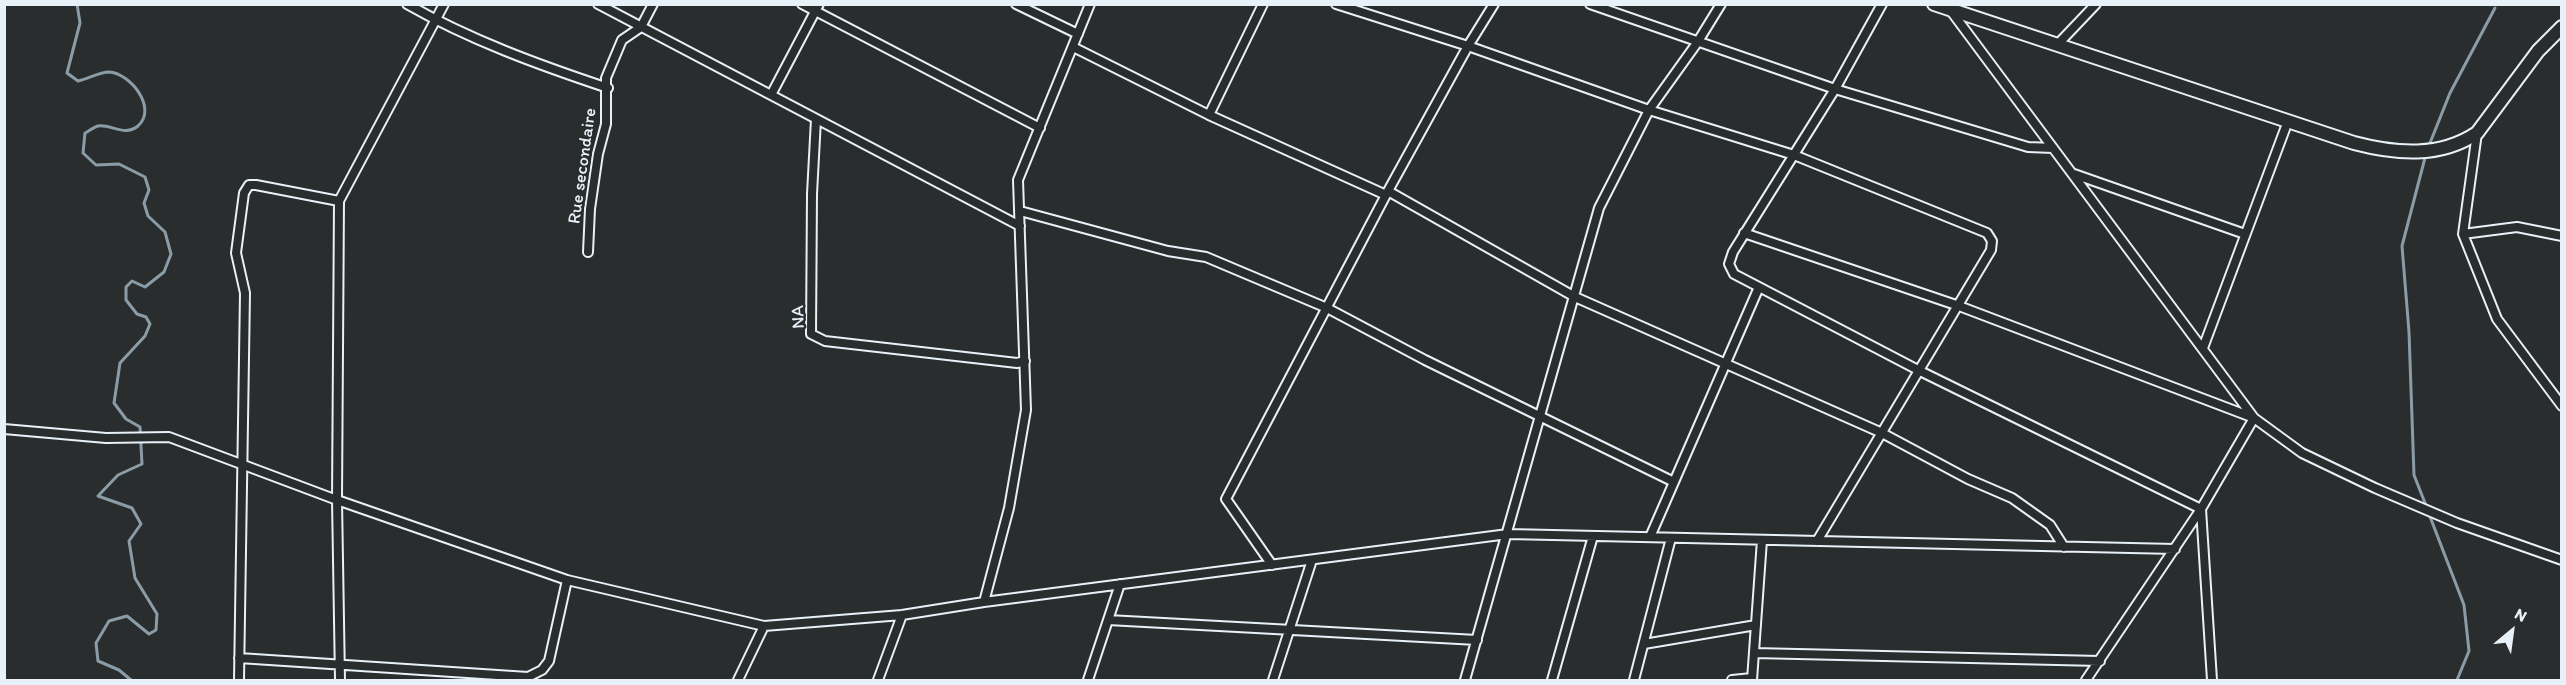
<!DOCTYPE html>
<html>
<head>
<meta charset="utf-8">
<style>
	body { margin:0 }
	#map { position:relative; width:2566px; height:685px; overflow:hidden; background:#2a2d2e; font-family:Itim,sans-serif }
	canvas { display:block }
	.frame { position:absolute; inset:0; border:6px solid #e8f1f8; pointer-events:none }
	.north { position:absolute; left:2482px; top:601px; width:60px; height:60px; -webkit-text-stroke:4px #2a2d2e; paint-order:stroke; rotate:29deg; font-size:16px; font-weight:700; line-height:24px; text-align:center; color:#e8f1f8 }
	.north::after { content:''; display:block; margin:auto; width:21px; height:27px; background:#e8f1f8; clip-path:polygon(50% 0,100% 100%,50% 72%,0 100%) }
</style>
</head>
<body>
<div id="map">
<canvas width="2566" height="685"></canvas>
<div class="frame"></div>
<div class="north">N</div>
</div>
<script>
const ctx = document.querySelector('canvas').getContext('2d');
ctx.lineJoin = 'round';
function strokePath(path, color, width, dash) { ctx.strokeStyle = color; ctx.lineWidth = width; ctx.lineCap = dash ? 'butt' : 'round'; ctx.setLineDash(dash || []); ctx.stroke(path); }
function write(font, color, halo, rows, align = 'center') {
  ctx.font = font + ' Itim,sans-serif'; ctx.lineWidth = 5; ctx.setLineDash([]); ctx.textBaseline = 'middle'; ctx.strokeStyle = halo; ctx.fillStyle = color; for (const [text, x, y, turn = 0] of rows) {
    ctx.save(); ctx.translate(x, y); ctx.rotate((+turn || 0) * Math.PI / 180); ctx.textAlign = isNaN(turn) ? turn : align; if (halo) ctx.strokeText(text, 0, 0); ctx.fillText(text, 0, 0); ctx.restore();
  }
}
strokePath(new Path2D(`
	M77,4L80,23L67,73L78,81C87,79 100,72 109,72C130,73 158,108 138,126C125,137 111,124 98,126C94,127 89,131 85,133L83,153L96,165L119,164L145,177L149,190L144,203L148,216L165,232L171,254L164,272L145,287L132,281L126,287V300L137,314L146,317L150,324L145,336L120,363L114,403L126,419L140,427L142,464L118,475L98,496L132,508L141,524L129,541L135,578L157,614L156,630L149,634L127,616L109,621L96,643L98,661L119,670L131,680
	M2428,148L2450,93L2495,8
	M2426,154L2402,246L2409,332L2414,475L2427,508
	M2429,514L2464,605L2469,651L2457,680`), '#8a9da6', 3);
const minor = new Path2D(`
	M407,4C470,40 539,65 608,88
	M598,4L1020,226
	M802,4L1040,128
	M1016,4L1078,34
	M1336,4L1468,46L1649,110L1794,155L1987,233L1992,241L1991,250L1817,541
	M1590,4L1835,89L2028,147L2053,148
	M1951,11L2254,418L2302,453L2375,488L2457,523L2562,560
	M2058,44L2096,4
	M1073,47L1209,115L1386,195
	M771,95L819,4
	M1209,115L1263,4
	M816,119L812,194L811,334L825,341L1017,363L1025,361
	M2477,133L2463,234L2497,319L2562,406
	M2074,174L2245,234
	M1388,191L1575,297L1882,433L1968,479L2012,498L2050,525L2064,547
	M1020,211L1168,251L1206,257L1327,308L1425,360L1674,482
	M1744,233L1959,306L2254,418L2201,509L2086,680
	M2463,234L2517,227L2562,236
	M588,252L590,209L598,154L606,124V78L622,40L641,27L653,4
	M1759,287L1920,371L2201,509L2212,680
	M2203,348L2288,121
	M4,429L106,438L169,437L337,500L567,580L764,626L902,615L984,602L1508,534L2175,549
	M1650,537L1759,287L1734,274L1729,264L1733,252L1835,89L1882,4
	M1272,565L1226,499L1388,191L1468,46L1494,4
	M984,602L1009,508L1026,410L1018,180L1090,4
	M1108,620L1477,640
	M1644,644L1756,625
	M1754,653L2100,661
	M239,658L528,677L542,670L549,661L567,580
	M239,680L245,293L236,253L244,193L249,185H256L339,201
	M340,680L337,500L339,201L444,4
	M738,680L764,626
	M878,680L902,615
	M1088,680L1120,584
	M1273,680L1312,560
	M1465,680L1599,208L1649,110L1697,43L1721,4
	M1552,680L1593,536
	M1634,680L1671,538
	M1732,680L1752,678
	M1752,680L1762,540`);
const trunk = new Path2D(`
	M1934,4L2354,143C2396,154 2440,158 2477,133L2538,51L2562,27`);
strokePath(minor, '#e8f1f8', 12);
strokePath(trunk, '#e8f1f8', 16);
strokePath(minor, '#2a2d2e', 8);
strokePath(trunk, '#2a2d2e', 12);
write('18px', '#e8f1f8', '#2a2d2e', [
	["Rue secondaire",583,166,-82],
	["NA",799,317,-93]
]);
</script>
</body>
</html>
